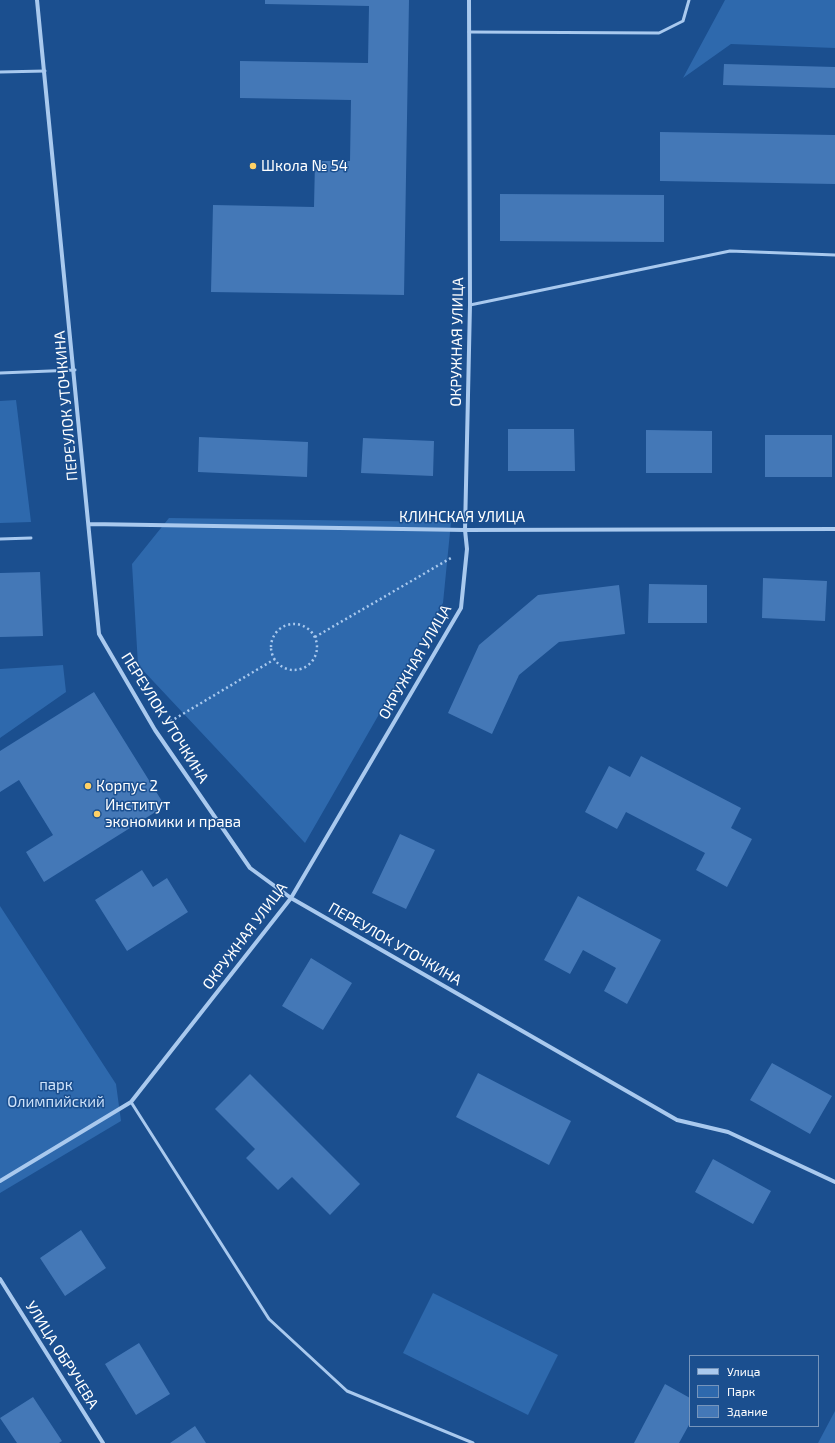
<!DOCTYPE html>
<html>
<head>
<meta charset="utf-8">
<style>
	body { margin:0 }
	#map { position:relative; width:835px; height:1443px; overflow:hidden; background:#1b4f8f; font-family:"Exo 2",sans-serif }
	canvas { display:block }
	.legend { position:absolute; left:689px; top:1355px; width:130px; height:72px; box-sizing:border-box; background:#1b4f8f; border:1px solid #7695bc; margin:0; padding:5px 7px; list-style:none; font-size:12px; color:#fff }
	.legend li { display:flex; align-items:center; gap:8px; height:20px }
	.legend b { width:20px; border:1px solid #7695bc }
</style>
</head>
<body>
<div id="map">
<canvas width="835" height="1443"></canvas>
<ul class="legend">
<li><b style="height:5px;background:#a9c9ee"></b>Улица</li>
<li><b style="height:11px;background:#2e69ad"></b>Парк</li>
<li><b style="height:11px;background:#4478b7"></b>Здание</li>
</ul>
</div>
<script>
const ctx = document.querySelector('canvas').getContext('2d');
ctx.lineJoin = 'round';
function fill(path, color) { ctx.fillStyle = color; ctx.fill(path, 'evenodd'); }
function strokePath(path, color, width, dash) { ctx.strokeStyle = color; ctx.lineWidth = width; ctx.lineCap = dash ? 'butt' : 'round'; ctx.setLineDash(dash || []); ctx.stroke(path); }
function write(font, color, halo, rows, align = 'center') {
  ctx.font = font + ' "Exo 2",sans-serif'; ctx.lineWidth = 3; ctx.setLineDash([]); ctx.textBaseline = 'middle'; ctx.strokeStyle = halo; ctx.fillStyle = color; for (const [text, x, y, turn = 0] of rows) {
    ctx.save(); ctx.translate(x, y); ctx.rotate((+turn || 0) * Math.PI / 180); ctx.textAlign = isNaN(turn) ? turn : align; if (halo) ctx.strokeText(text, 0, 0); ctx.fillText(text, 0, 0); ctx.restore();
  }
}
fill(new Path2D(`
	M725,0H835V48L731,44L683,78Z
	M16,400L31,522L0,523V401Z
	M169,518L451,522L443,603L305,843L138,665L132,564Z
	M63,665L66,692L0,738V669Z
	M0,906L116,1084L121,1121L0,1193Z
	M433,1293L558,1355L528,1415L403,1353Z
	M835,1411V1443H818Z`), '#2e69ad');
fill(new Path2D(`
	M265,0H409L404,295L211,292L213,205L314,207L315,161H350L351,100L240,98V61L368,63L369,6L265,4Z
	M724,64L835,67V88L723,85Z
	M660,132L835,135V184L660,181Z
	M500,194L664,195V242L500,241Z
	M508,429H574L575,471H508Z
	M646,430L712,431V473H646Z
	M765,435H832V477H765Z
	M199,437L308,442L307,477L198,472Z
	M363,438L434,441L433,476L361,473Z
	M40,572L43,636L0,637V573Z
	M763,578L827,581L825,621L762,618Z
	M649,584L707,585V623H648Z
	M619,585L625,634L559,642L519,675L492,734L448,713L479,645L538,595Z
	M94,692L165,806L44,882L26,852L53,835L19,780L0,792V751Z
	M641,756L741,808L731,828L752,839L727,887L696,870L705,853L626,812L617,829L585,812L609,766L630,777Z
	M400,834L435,850L406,909L372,893Z
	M142,870L153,887L167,878L188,912L127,951L95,900Z
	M578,896L661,940L627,1004L604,991L616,968L583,950L570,974L544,960Z
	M311,958L352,983L323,1030L282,1006Z
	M772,1063L832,1096L810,1134L750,1100Z
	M478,1073L571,1121L549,1165L456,1117Z
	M250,1074L360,1184L330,1215L292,1177L278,1190L246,1158L255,1149L215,1109Z
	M713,1159L771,1191L753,1224L695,1192Z
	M81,1230L106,1268L65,1296L40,1258Z
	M139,1343L170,1394L136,1415L105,1364Z
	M665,1384L690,1398V1423L679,1443H634Z
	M33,1397L62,1441L59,1443H17L0,1418Z
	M195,1426L206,1443H170Z`), '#4478b7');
strokePath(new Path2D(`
	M271 647a23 23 0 1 1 46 0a23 23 0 1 1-46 0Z
	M315,637L451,558
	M166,724L275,659`), '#a9c9ee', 2.5, [2, 3]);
strokePath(new Path2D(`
	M469,32L659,33L683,21L689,0
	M0,72L45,71
	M470,305L730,251L835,255
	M0,373L75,370
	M0,539L31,538
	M131,1102L269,1319L347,1391L473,1443`), '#a9c9ee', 3);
strokePath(new Path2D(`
	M37,0L99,634L155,730L250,868L291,898L677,1120L728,1132L835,1182
	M89,524L465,530L835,529
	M0,1181L131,1102L291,898L461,608L467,549L465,530L470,305L469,0
	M0,1279L103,1443`), '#a9c9ee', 4);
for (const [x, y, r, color] of [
	[253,166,4,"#ffd166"],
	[88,786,4,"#ffd166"],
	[97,814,4,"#ffd166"]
]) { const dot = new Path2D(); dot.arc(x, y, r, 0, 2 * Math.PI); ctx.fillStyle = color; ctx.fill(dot); strokePath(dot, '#1b4f8f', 1.5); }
write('15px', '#fff', '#1b4f8f', [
	["Школа № 54",261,166],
	["Корпус 2",96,786],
	["Институт",105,805],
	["экономики и права",105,822]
], 'left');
write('15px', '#fff', '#1b4f8f', [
	["ОКРУЖНАЯ УЛИЦА",457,342,-89],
	["ПЕРЕУЛОК УТОЧКИНА",66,406,-95],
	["КЛИНСКАЯ УЛИЦА",462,517],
	["ОКРУЖНАЯ УЛИЦА",415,662,-60],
	["ПЕРЕУЛОК УТОЧКИНА",165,718,58],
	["ОКРУЖНАЯ УЛИЦА",245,936,-53],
	["ПЕРЕУЛОК УТОЧКИНА",395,944,30],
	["УЛИЦА ОБРУЧЕВА",62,1355,58]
]);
write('15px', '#cfe3fa', '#1b4f8f', [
	["парк",56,1085],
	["Олимпийский",56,1102]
]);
</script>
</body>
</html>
